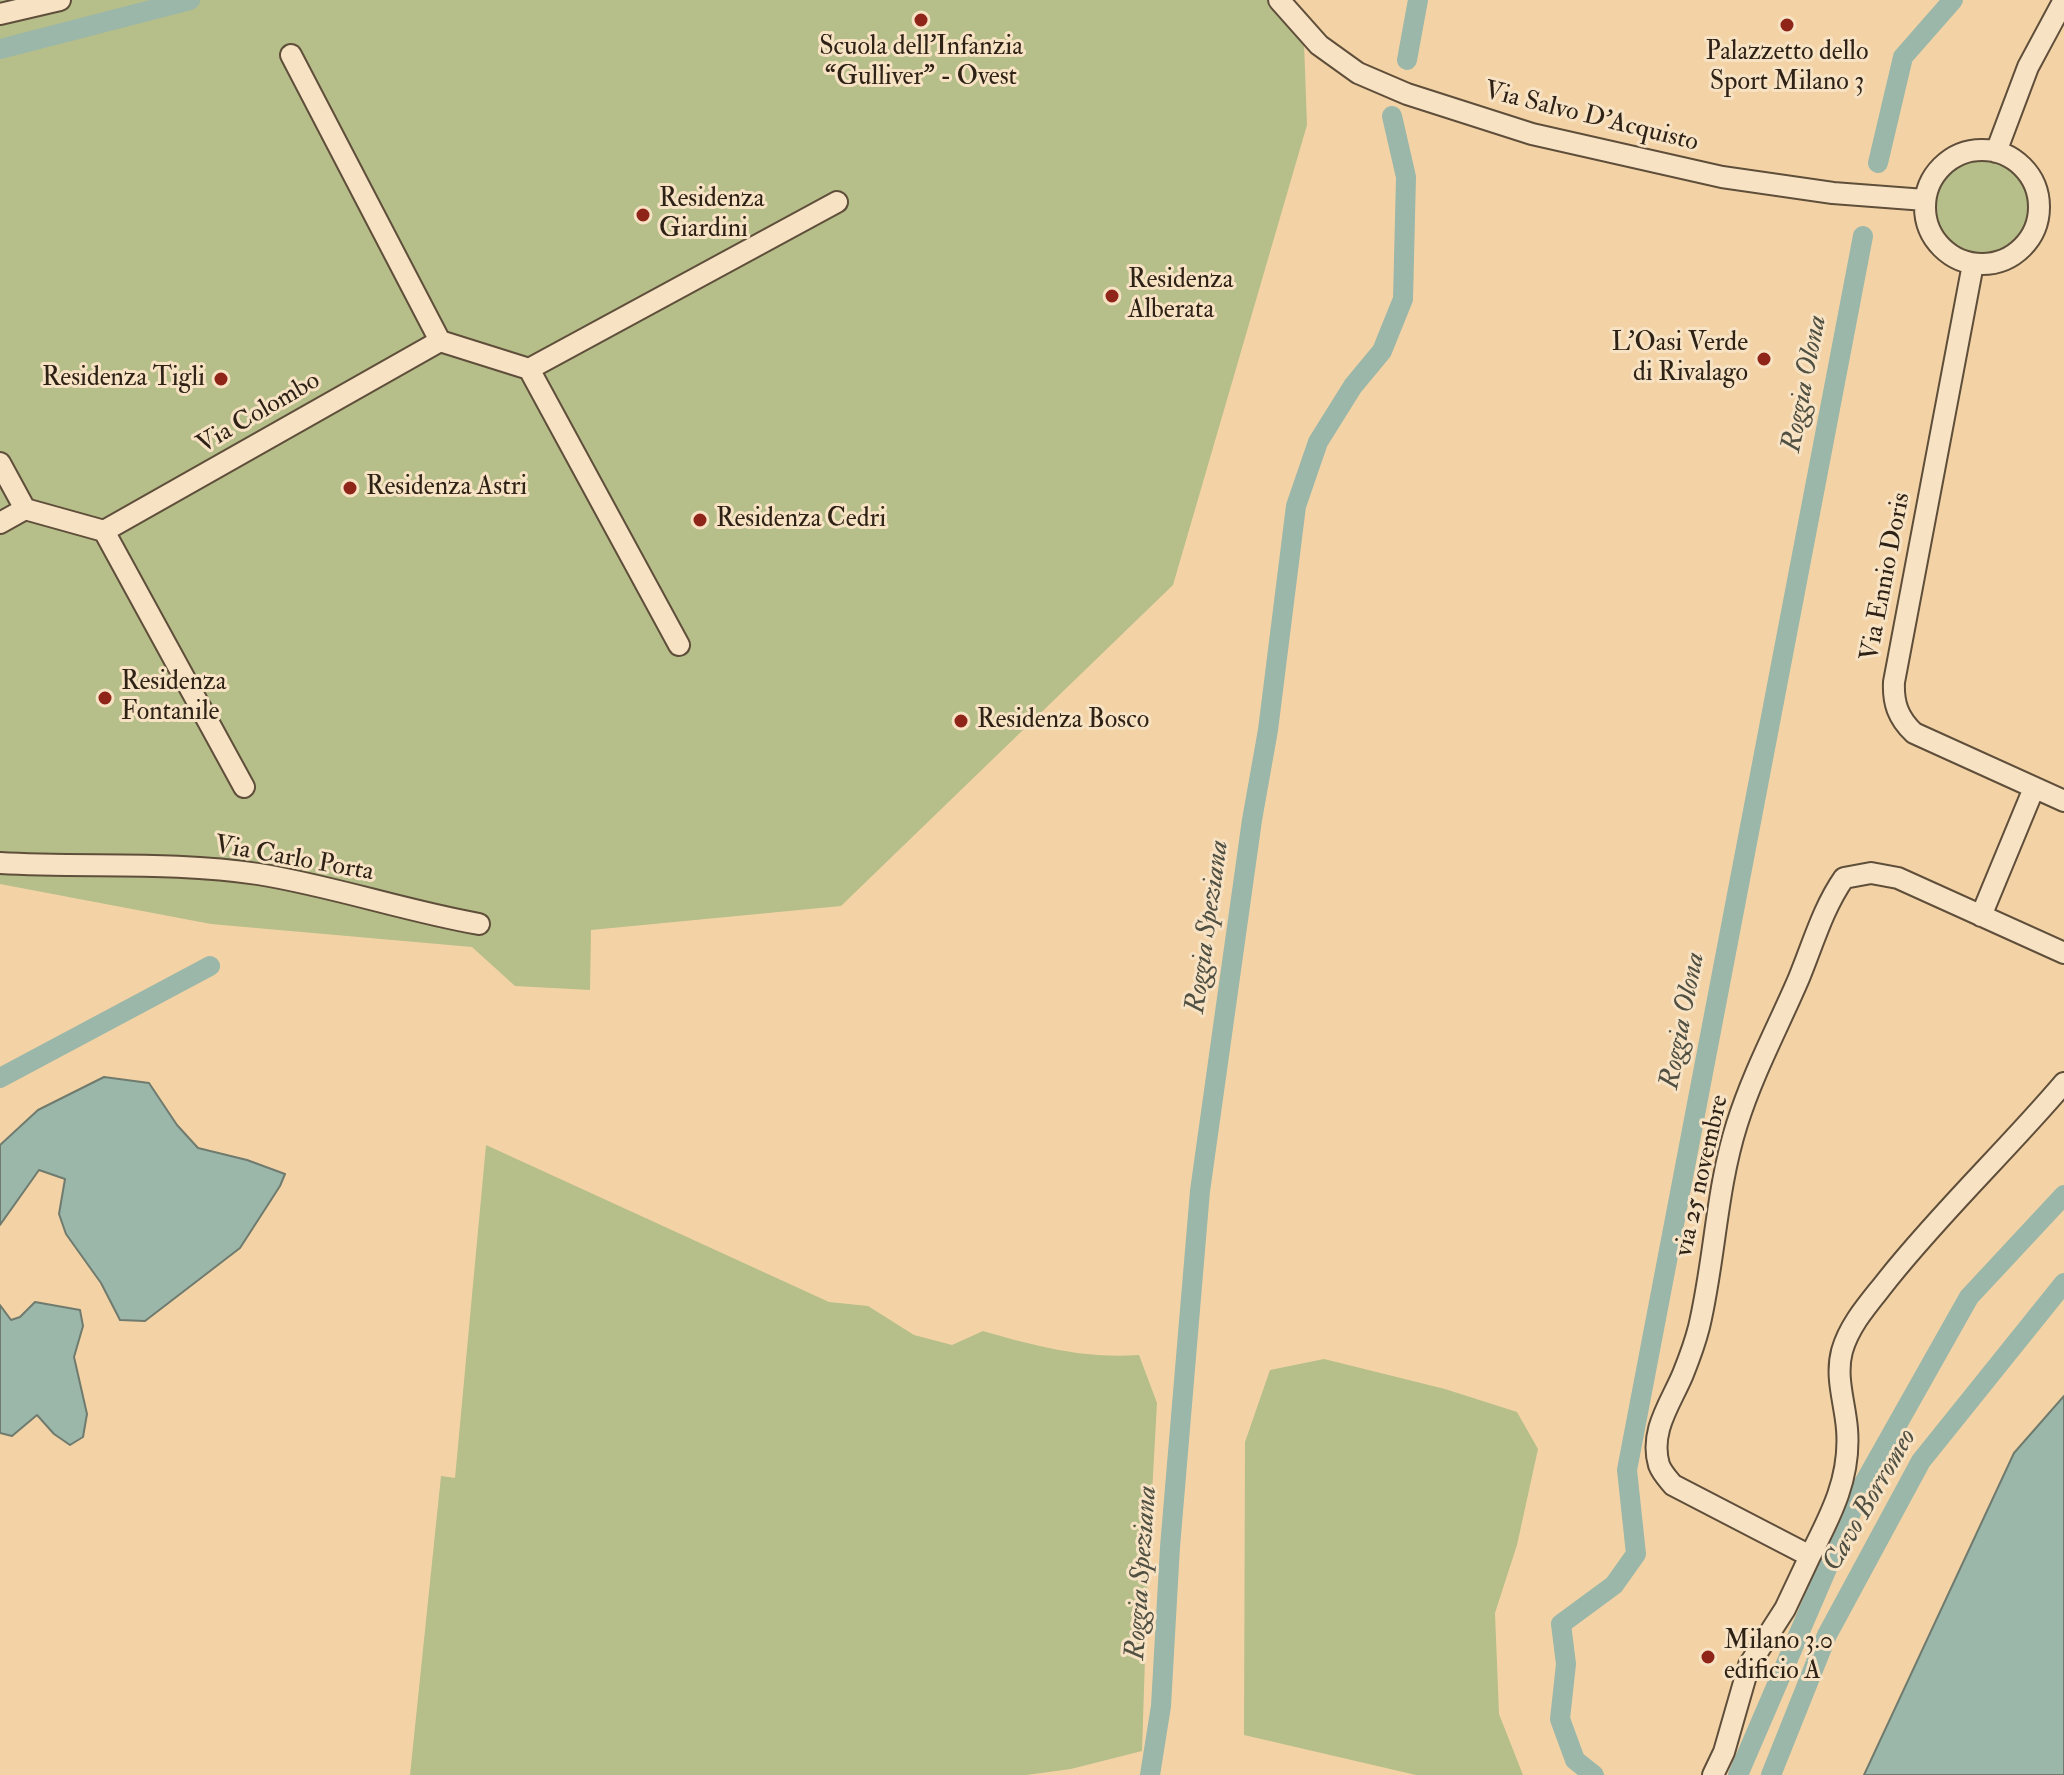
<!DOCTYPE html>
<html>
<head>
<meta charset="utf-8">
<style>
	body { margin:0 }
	canvas { display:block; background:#f3d3a5 }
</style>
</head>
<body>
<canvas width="2064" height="1775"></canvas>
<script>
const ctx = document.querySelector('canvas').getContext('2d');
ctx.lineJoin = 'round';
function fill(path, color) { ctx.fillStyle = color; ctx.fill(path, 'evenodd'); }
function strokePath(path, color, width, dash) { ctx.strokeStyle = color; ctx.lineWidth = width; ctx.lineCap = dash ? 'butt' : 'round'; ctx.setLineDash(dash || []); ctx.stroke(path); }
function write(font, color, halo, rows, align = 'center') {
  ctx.font = font + ' "IM FELL Double Pica",serif'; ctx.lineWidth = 6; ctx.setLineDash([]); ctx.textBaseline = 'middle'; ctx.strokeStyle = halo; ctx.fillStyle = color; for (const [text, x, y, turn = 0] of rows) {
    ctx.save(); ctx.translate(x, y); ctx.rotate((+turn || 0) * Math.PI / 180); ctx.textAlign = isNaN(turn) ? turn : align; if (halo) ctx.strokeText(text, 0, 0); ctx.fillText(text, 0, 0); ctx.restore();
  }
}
fill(new Path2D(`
	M0,0H1274L1304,43L1307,125L1173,585L841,906L591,930L590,990L515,986L472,947L211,924L0,884Z
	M1935 206a48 48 0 1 1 96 0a48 48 0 1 1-96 0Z
	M486,1145L829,1302L868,1306L914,1335L952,1345L983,1331C1035,1346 1084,1359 1139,1355L1157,1403L1148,1566L1142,1751L1071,1769L1026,1775H410L441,1476L455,1478Z
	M1324,1359L1445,1389L1517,1412L1538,1449L1517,1545L1495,1613L1499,1714L1523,1775H1416L1244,1735L1245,1442L1270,1370Z`), '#b6be8a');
const water = new Path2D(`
	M104,1077L149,1083L177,1125L198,1148L247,1160L285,1174L280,1186L240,1248L145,1321L120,1320L101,1283L66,1234L59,1214L65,1179L39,1170L0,1225V1145L38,1110Z
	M35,1302L80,1310L83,1326L74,1357L87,1414L83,1437L70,1445L54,1434L37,1415L12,1436L0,1433V1305L11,1320L20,1317Z
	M2064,1396V1775H1864L2014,1453Z`);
fill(water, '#9bb7a9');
strokePath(water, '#6f7b6e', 2);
strokePath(new Path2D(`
	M0,49L190,0
	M1407,60L1418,0
	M1878,163L1903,57L1953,0
	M0,1078L210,966
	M1150,1775L1161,1706L1170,1547L1200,1191L1252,820L1268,730L1296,506L1318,442L1353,386L1382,351L1403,299L1406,177L1392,116
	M1594,1775L1575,1760L1560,1719L1566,1664L1561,1624L1614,1585L1636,1554L1627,1470L1863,236
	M1738,1775L1863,1485L1969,1297L2064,1195
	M1771,1775L1827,1635L1921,1461L2064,1283`), '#9bb7a9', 20);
const minor = new Path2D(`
	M1279,0L1319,45L1358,73L1407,94L1532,134L1722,177L1833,193L1925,200
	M0,14L60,0
	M291,55L440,341
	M1925 207a57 57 0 1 1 114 0a57 57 0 1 1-114 0Z
	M1996,152L2028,67L2064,0
	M1973,264L1894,682C1893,703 1898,718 1914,733L2064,801
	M529,369L679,645
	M0,463L25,509
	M0,523L25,509L104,531L440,341L529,369L837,202
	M104,531L244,787
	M0,863C85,868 173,861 258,874C333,886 405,911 479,924
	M1981,916L2034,788
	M2064,953L1898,878L1871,873L1844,878C1823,908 1813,944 1799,978C1778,1027 1753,1073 1737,1124C1716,1190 1715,1260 1699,1327C1695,1343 1689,1359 1683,1374C1671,1403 1649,1431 1659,1465C1662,1473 1668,1479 1673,1485L1810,1556C1831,1515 1851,1477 1847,1429C1845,1403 1835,1377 1842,1351C1850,1323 1871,1301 1888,1279C1943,1210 2007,1150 2064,1083
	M1713,1775L1724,1752L1749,1665L1785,1609L1810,1556`);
strokePath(minor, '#5f4e3a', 24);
strokePath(minor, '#f7e2c4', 20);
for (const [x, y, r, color] of [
	[921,20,8,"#8f2418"],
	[1787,25,8,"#8f2418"],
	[643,215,8,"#8f2418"],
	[1112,296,8,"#8f2418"],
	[1764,359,8,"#8f2418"],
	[221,379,8,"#8f2418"],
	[350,488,8,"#8f2418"],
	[700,520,8,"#8f2418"],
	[105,698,8,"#8f2418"],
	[961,721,8,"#8f2418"],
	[1708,1657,8,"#8f2418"]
]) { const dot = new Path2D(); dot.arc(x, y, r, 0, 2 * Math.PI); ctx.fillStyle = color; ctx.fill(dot); strokePath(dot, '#f7e2c4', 3); }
write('26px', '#2e2216', '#f7e2c4', [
	["Scuola dell’Infanzia",921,48,"center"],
	["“Gulliver” - Ovest",921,78,"center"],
	["Palazzetto dello",1787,53,"center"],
	["Sport Milano 3",1787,83,"center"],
	["Residenza",659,200],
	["Giardini",659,230],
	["Residenza",1128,281],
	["Alberata",1128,311],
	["L'Oasi Verde",1748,344,"right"],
	["di Rivalago",1748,374,"right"],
	["Residenza Tigli",205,379,"right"],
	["Residenza Astri",366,488],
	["Residenza Cedri",716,520],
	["Residenza",121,683],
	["Fontanile",121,713],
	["Residenza Bosco",977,721],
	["Milano 3.0",1724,1642],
	["edificio A",1724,1672]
], 'left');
write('26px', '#2e2216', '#f7e2c4', [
	["Via Salvo D'Acquisto",1591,118,14],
	["Via Colombo",259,414,-30],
	["Via Ennio Doris",1887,577,-79],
	["Via Carlo Porta",294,860,10],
	["via 25 novembre",1703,1176,-77]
]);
write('italic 28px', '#4f4f42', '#f7e2c4', [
	["Roggia Olona",1806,384,-79],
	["Roggia Speziana",1209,927,-82],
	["Roggia Olona",1684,1021,-79],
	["Cavo Borromeo",1871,1501,-60],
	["Roggia Speziana",1143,1573,-86]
]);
</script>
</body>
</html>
